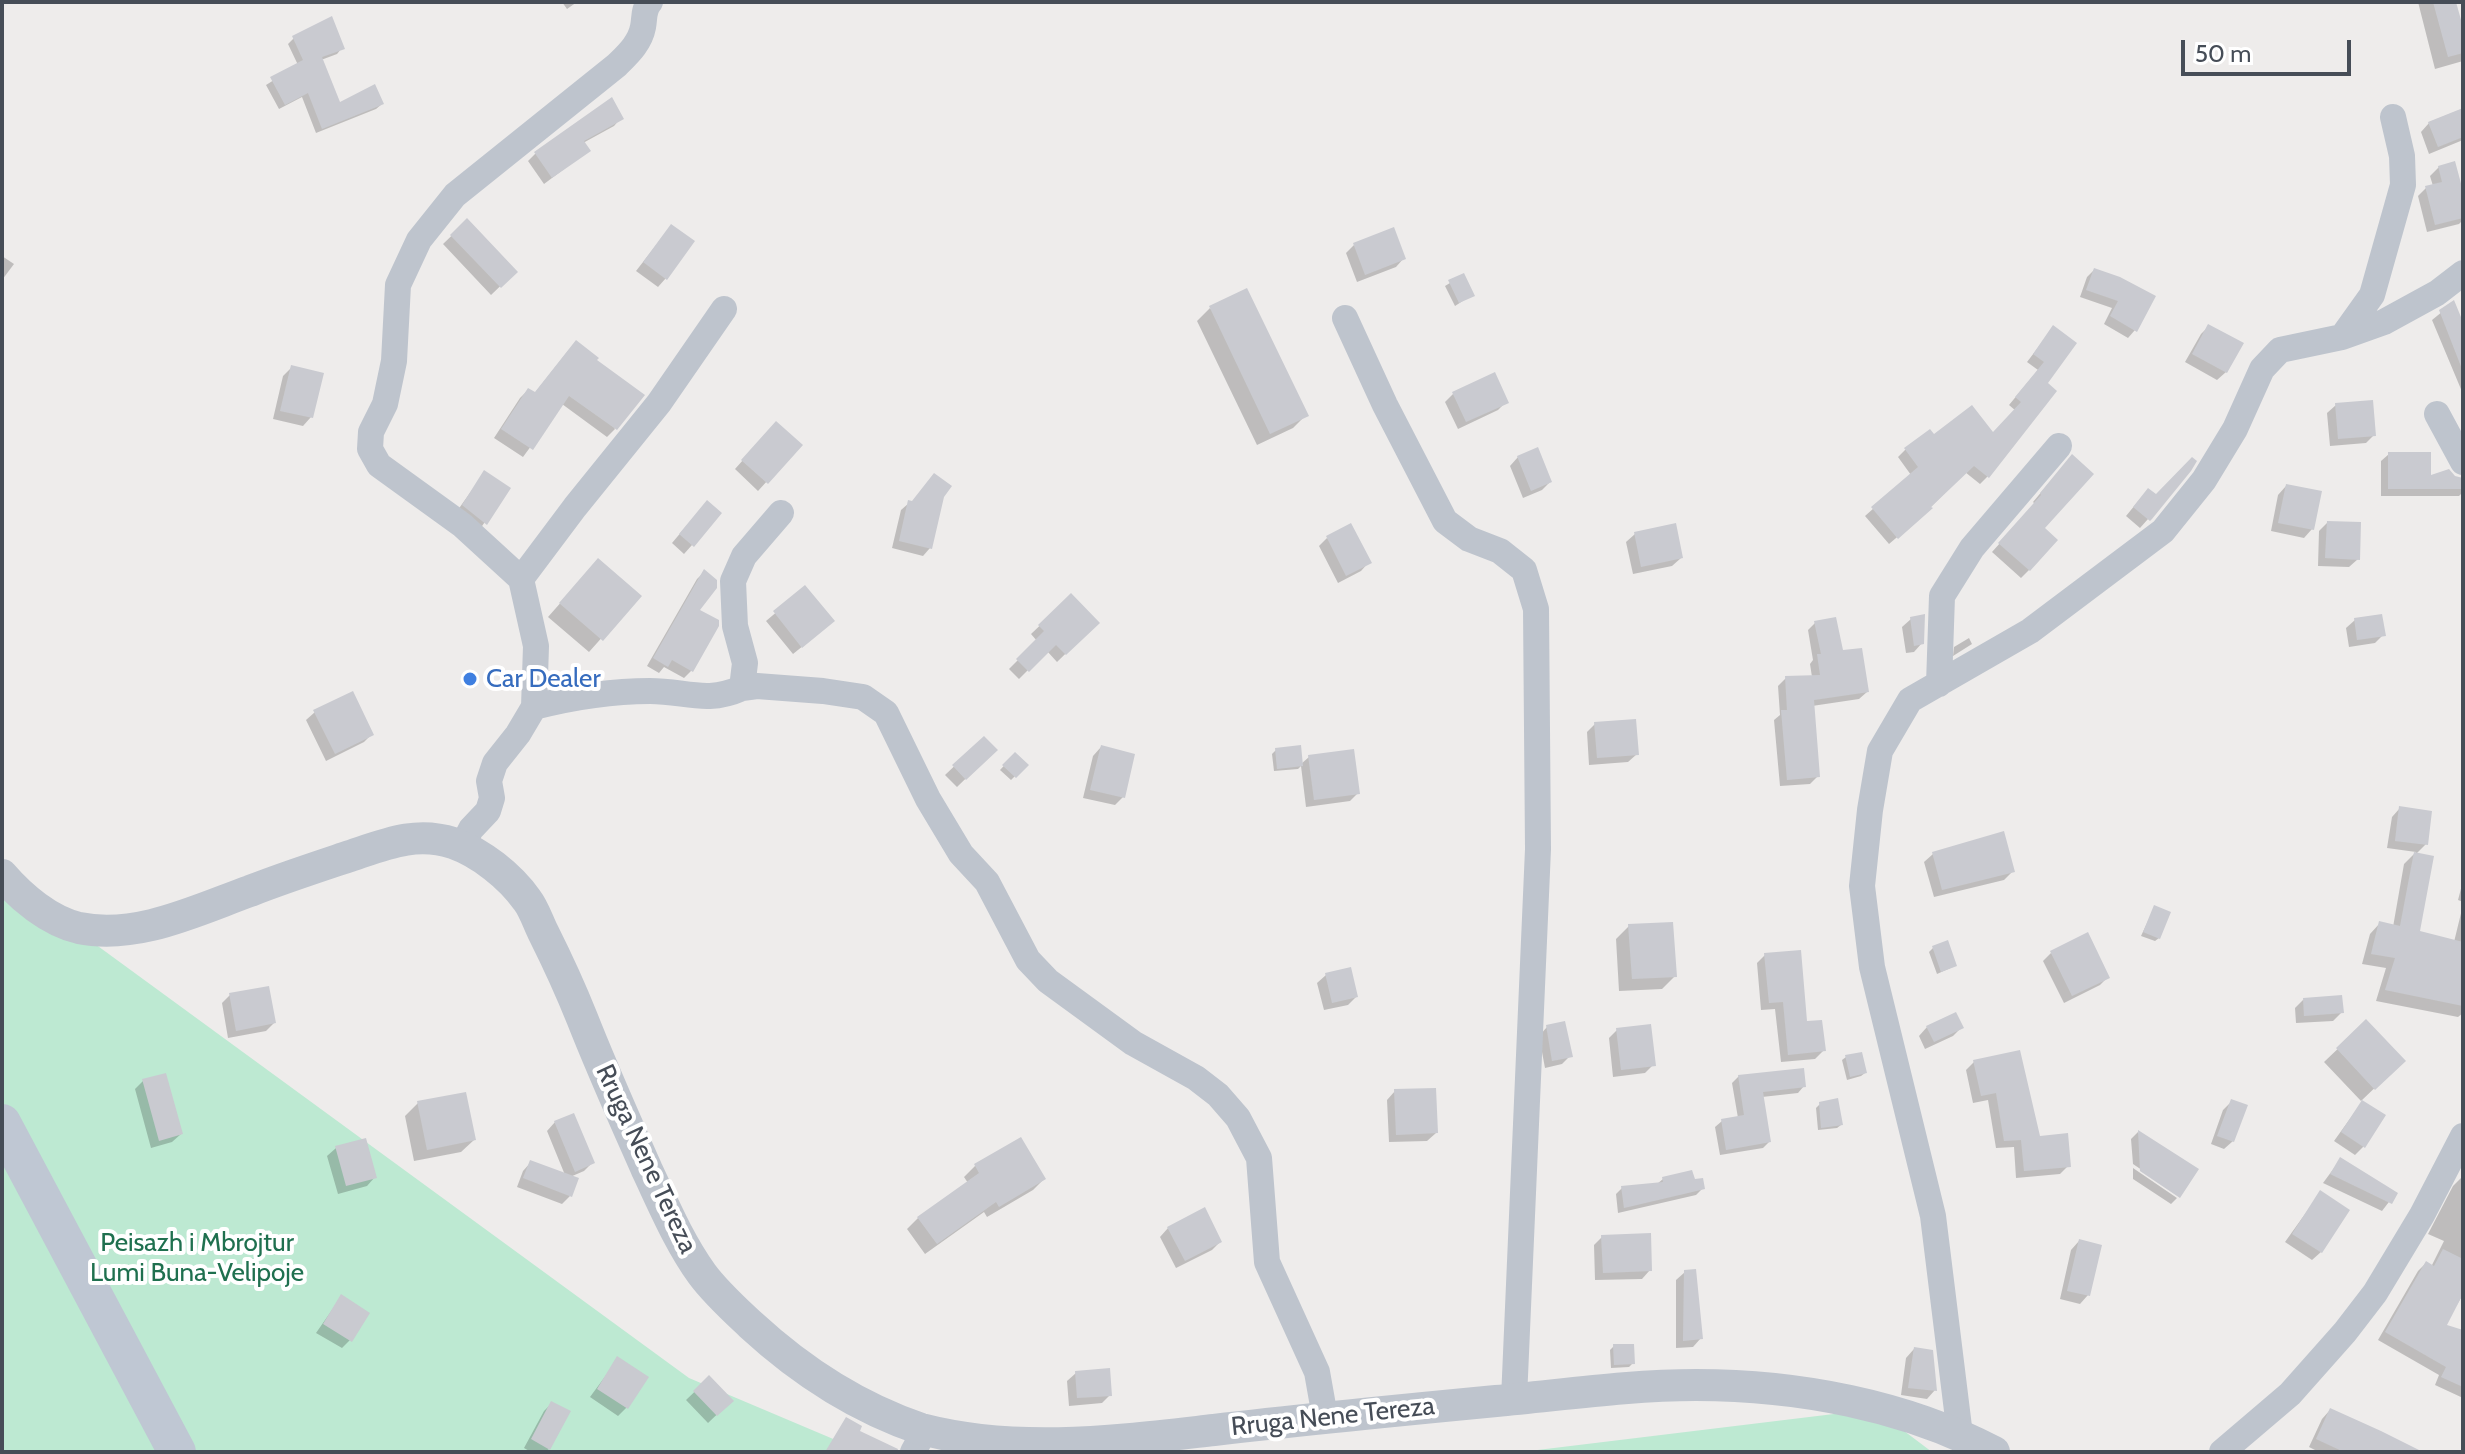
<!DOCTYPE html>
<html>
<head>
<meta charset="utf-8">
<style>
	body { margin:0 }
	#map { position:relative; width:2465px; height:1454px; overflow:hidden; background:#eeeceb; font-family:Cabin,sans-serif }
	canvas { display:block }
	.frame { position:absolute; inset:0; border:4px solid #464d57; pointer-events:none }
	.scale { position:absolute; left:2181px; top:40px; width:170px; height:36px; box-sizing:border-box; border:4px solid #464d57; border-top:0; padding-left:10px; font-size:24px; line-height:28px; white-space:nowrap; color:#464d57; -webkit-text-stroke:6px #fff; paint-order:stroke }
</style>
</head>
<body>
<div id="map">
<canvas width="2465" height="1454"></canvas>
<div class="frame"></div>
<div class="scale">50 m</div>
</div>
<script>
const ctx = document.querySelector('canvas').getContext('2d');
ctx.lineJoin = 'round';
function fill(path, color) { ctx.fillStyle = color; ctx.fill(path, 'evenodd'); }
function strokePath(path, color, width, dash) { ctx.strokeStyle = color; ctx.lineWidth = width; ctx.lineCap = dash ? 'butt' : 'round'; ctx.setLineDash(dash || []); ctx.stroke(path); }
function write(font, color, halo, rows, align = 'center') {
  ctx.font = font + ' Cabin,sans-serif'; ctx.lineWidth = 8; ctx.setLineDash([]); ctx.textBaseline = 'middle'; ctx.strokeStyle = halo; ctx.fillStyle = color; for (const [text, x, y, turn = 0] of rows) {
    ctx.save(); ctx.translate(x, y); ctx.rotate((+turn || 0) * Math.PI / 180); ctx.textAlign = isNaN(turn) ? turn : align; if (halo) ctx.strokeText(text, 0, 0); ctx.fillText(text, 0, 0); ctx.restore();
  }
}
fill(new Path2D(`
	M2,876L689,1378L864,1452H2Z
	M1875,1409L1932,1452H1521Z`), '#bde9d2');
fill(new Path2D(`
	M562,2H577L567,9Z
	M2418,2H2454L2463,34V61L2435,69Z
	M294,38L342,48L337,54L321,60L339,105L382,104L376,109L316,133L302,97L279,109L266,85L298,65L288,44Z
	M2463,110V140L2429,154L2421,132L2429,123Z
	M621,118L614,126L583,143L588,151L544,184L528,161L535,154Z
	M2439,167L2463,199V220L2459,224L2427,232L2418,196L2426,188L2433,186L2430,176Z
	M467,221L515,272L491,295L443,244Z
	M671,226L666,278L658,287L636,271Z
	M1354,245L1404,258L1396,267L1357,282L1346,253Z
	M2,256L14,264L2,280Z
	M2094,270L2153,297L2135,330L2128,338L2104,324L2112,308L2080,297L2087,277Z
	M1463,275L1472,295L1455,306L1445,286Z
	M2453,303L2463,327V394L2432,320Z
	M1210,308L1306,415L1293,428L1257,445L1197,321Z
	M2209,326L2226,372L2217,380L2185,362L2201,334Z
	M2053,328L2045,384L1987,477L1980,484L1965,472L1923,515L1889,544L1865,516L1911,475L1898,457L1905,450L1934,437L1993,435L2016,411L2009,405L2038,370L2027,362Z
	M568,351L615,429L607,437L562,404L523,457L494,438L520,398L528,390L534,394Z
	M292,367L311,417L303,426L273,419L283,376Z
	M1453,394L1506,402L1498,410L1458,429L1445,402Z
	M2336,405L2374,435L2366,443L2330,446L2327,413Z
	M768,432L800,445L758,491L735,469Z
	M2389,454L2429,478L2463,479V492L2459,496H2381V461Z
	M1518,457L1550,482L1542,490L1523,498L1510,466Z
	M2064,465L2029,570L2021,578L1992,552L2035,504L2033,502Z
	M484,473L508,488L478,532L455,514Z
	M2286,486L2312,529L2304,538L2271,531L2278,495Z
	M942,496L930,548L923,556L892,548L901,510L909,503Z
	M2140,499L2148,519L2140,528L2126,516Z
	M699,511L692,545L684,554L672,543Z
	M2327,523L2358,559L2349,567L2318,566L2319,531Z
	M1635,534L1681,558L1672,566L1633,574L1626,542Z
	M1327,538L1369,562L1361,571L1338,583L1319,546Z
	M704,572L691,671L684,678L664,667L659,673L647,666L697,579Z
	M586,574L639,596L589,652L548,617Z
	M805,588L824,629L793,654L766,621Z
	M1071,596L1097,623L1057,662L1047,651L1019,679L1009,669L1037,641L1031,634Z
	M1911,619L1922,643L1914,652L1906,653L1902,627Z
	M2355,620L2383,635L2375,643L2349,647L2346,628Z
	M1815,623L1841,653L1867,692L1859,699L1812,706L1818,776L1810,784L1780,786L1774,720L1780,715L1778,686L1786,678L1812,677L1810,664L1813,660L1808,630Z
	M1969,638L1972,644L1953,656L1954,647Z
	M315,712L372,734L364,742L326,761L306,720Z
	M1595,724L1637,754L1628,762L1589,765L1587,732Z
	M984,738L995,750L957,787L945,775Z
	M1101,747L1123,797L1115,805L1083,798L1093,756Z
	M1276,750L1301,764L1309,757L1358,793L1350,801L1306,807L1301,766L1298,769L1274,771L1272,754Z
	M1015,754L1026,765L1011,780L1000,770Z
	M2400,808L2426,844L2416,854L2418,933L2454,942L2463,905V1013L2458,1017L2376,1001L2386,968L2362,964L2370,934L2380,923L2393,927L2404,864L2416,852L2387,848L2392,817Z
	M1933,854L2013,871L2004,880L1934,897L1924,862Z
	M2463,881V902L2458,900Z
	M2154,908L2159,938L2155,941L2141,936Z
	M1629,926L1675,976L1662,989L1619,991L1616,939Z
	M1933,948L1955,966L1937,974L1929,952Z
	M2051,953L2108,977L2100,985L2064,1003L2043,961Z
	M1765,955L1824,1050L1815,1059L1781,1062L1775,1009L1761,1010L1757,963Z
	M1326,975L1356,997L1348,1005L1324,1010L1317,983Z
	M230,995L274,1023L266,1031L228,1038L222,1003Z
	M2303,1000L2342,1012L2333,1021L2296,1023L2295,1008Z
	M2366,1022L2403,1061L2361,1101L2324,1062Z
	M1547,1027L1570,1056L1562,1064L1545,1068L1539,1036Z
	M1927,1027L1961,1028L1953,1036L1925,1049L1919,1036Z
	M1617,1030L1653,1065L1645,1073L1613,1077L1609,1038Z
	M1846,1057L1865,1073L1861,1076L1847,1080L1842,1060Z
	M1974,1062L2039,1138L2068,1166L2060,1174L2016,1178L2014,1147L1996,1148L1988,1100L1973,1103L1966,1070Z
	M1739,1076L1804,1086L1798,1093L1762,1097L1769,1142L1763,1148L1720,1155L1715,1127L1722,1121L1738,1118L1732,1083Z
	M143,1081L181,1134L172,1142L151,1148L135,1089Z
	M1395,1091L1436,1133L1427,1141L1389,1142L1387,1100Z
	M2232,1101L2233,1141L2224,1149L2211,1144L2223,1110Z
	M2362,1102L2363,1147L2355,1155L2334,1141Z
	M418,1103L474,1140L461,1152L414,1161L405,1116Z
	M1820,1104L1841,1125L1837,1128L1818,1130L1816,1108Z
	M555,1122L592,1163L584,1171L570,1177V1196L562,1204L517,1187L523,1171L531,1162L565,1175L547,1131Z
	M2138,1132L2179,1195L2133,1164L2131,1139Z
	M1020,1139L1044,1179L1033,1190L987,1217L984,1212L925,1254L907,1229L918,1218L968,1183L964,1177L975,1166Z
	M336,1148L375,1177L367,1186L338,1194L327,1156Z
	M2340,1160L2395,1194L2382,1211L2323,1183Z
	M2133,1168L2177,1198L2171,1204L2133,1179Z
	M2461,1178L2463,1294L2445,1326L2463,1334V1398L2435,1385L2439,1375L2378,1340L2418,1271L2426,1263L2431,1267L2444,1241L2428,1234L2453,1186Z
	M1663,1179L1703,1188L1696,1195L1618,1213L1616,1194L1622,1188L1657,1184Z
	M2320,1193L2321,1252L2312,1260L2285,1242Z
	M1168,1228L1220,1242L1212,1250L1176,1268L1160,1237Z
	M1602,1237L1650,1270L1642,1279L1595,1280L1594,1245Z
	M2079,1241L2088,1295L2080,1304L2060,1299L2071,1250Z
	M1685,1272L1701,1338L1693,1347L1676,1348V1280Z
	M341,1297L350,1340L342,1348L316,1333Z
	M1614,1346L1632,1364L1629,1367L1611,1368L1610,1350Z
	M1914,1349L1935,1390L1927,1399L1901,1395L1906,1358Z
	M618,1359L627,1407L618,1416L590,1397Z
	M1076,1373L1110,1395L1102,1403L1069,1406L1067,1381Z
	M709,1378L731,1401L708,1423L686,1400Z
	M552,1403L549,1449L545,1452H531L524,1448L544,1411Z
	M2330,1410L2418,1452H2319L2309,1447L2322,1419Z`), '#0003');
fill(new Path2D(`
	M2433,2H2456L2463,27V53L2448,57Z
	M332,16L345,49L322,57L340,102L375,84L384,104L322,129L308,93L285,105L270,77L303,60L292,36Z
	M612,97L624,119L584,141L591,151L552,178L534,152Z
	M2463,108V137L2438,147L2428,122Z
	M2455,161L2463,191V218L2435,225L2425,186L2442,182L2438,166Z
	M467,218L518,272L501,288L450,235Z
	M671,224L695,241L667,280L643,262Z
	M1394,227L1406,259L1365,275L1353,243Z
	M2094,268L2120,277L2156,296L2137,332L2110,316L2118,301L2086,290Z
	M1464,273L1475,296L1459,303L1448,280Z
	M1247,288L1309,416L1270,434L1209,306Z
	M2454,300L2463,322L2462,369L2439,310Z
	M2208,324L2244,343L2227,373L2192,354Z
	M2053,325L2077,343L2048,383L2057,391L1989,478L1974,466L1931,507L1933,508L1898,539L1871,507L1918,467L1904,448L1930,429L1934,434L1972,405L1993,432L2021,402L2015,397L2044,362L2033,354Z
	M576,340L599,358L597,360L645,395L617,430L569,396L533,450L501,429L528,388L535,392Z
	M291,365L324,373L313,418L280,411Z
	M1495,372L1509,403L1466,422L1452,392Z
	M2373,400L2376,436L2338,439L2335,403Z
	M776,421L803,445L768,484L741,460Z
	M1538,447L1552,482L1531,491L1517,456Z
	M2388,452H2431V475L2449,469L2455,476L2463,478V489H2388Z
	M2072,454L2094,474L2045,528L2058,540L2030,571L1998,543L2041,495L2040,493Z
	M2192,457L2197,461L2191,471L2152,519L2150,521L2133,507L2148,488L2156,494Z
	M484,470L511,488L487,525L462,505Z
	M934,473L952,486L944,497L932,549L899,541L908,500L912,501Z
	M2286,484L2322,491L2314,530L2278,523Z
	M707,500L722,513L694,547L679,534Z
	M2327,521L2361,522L2360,560L2325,558Z
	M1351,523L1372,563L1346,576L1326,536Z
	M1676,523L1683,558L1641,567L1634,532Z
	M598,558L642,596L603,641L559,603Z
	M704,569L717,580V588L700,610L719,620V626L693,672L672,660L668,667L653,658Z
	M805,585L835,621L802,648L773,611Z
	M1071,593L1100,623L1066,655L1056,645L1029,672L1016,659L1044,631L1038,625Z
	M1925,614L1924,644L1914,646L1910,617Z
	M2382,614L2386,636L2357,640L2354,618Z
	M1836,617L1843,650L1862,648L1869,692L1814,700L1820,777L1787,780L1781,710H1787L1785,676L1820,675L1817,654H1821L1814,621Z
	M353,691L374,735L335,754L313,710Z
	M1636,719L1639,755L1597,758L1594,722Z
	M984,736L998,750L966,780L952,765Z
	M1101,745L1135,754L1125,798L1090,790Z
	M1301,745L1303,766L1277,769L1275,748Z
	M1354,749L1360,794L1314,800L1308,755Z
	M1015,752L1029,765L1016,778L1002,765Z
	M2399,806L2432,811L2428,845L2395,841Z
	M2004,831L2015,872L1942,890L1932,852Z
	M2414,852L2434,856L2420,931L2463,942V1006L2385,990L2395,958L2371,954L2379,921L2400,926Z
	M2154,905L2171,912L2160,939L2143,932Z
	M1673,922L1677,977L1632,979L1628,924Z
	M2088,932L2110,978L2072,996L2050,951Z
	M1948,940L1957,966L1941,972L1932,946Z
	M1801,950L1807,1021L1822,1020L1826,1051L1788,1055L1783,1002L1769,1003L1764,953Z
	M1351,967L1358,997L1332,1003L1325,973Z
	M269,986L276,1023L236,1031L229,993Z
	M2342,995L2344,1013L2304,1016L2303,998Z
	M1956,1012L1964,1028L1934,1042L1926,1026Z
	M2366,1019L2406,1061L2375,1090L2336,1048Z
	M1565,1021L1573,1057L1552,1061L1546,1025Z
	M1651,1024L1656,1066L1621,1070L1616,1028Z
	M2020,1050L2040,1136L2068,1133L2071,1167L2024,1171L2021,1140L2004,1141L1996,1093L1981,1096L1973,1060Z
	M1862,1052L1867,1073L1850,1077L1845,1055Z
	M1804,1068L1806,1087L1763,1092L1771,1142L1726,1150L1721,1119L1744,1115L1738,1075Z
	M166,1073L183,1134L159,1141L142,1079Z
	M1436,1088L1438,1133L1396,1135L1394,1089Z
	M466,1092L476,1140L427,1150L417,1101Z
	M1838,1098L1843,1125L1821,1128L1819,1102Z
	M2231,1099L2248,1105L2234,1142L2217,1136Z
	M2362,1100L2386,1115L2365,1148L2341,1132Z
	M574,1113L595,1163L575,1172L554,1121Z
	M2138,1130L2199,1169L2180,1198L2140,1171Z
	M1021,1137L1046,1179L999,1207L996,1202L937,1244L917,1217L979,1173L974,1164Z
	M366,1138L377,1178L346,1186L335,1146Z
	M2340,1157L2398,1193L2392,1204L2330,1174Z
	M530,1160L579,1178L572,1197L523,1178Z
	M1692,1170L1695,1179L1703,1178L1705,1189L1624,1208L1621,1186L1663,1182L1662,1177Z
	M2320,1190L2350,1210L2322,1253L2292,1234Z
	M1205,1207L1222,1242L1185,1261L1167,1227Z
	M1651,1233L1652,1271L1603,1273L1601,1235Z
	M2079,1239L2102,1245L2090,1296L2067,1291Z
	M2443,1249L2463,1259V1294L2447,1325L2463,1330V1387L2441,1377L2446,1367L2385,1332L2426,1261L2434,1266Z
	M1696,1269L1703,1339L1683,1341L1684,1270Z
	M341,1294L370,1313L352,1342L323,1324Z
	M1613,1344H1634L1635,1364L1614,1365Z
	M1914,1347L1933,1350L1937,1391L1908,1388Z
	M617,1356L649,1377L628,1409L597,1389Z
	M1110,1368L1112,1396L1077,1398L1075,1371Z
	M709,1375L734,1401L717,1416L693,1391Z
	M551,1401L571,1411L550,1450L531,1439Z
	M2330,1408L2381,1431L2423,1452H2344L2316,1439Z
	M846,1417L862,1426L860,1431L898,1449L897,1452H825Z`), '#c9cad0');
strokePath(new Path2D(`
	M1345,318L1385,405L1445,521L1469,539L1500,551L1524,570L1536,609L1538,849L1514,1399
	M2342,337L2372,295L2403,185L2402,156L2393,117
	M2437,414L2463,462
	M521,579L575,507L659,403L724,309
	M1939,684L1942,596L1972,548L2059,446
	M742,688L757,686L823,691L863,697L886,713L928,799L961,854L987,882L1028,960L1048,981L1133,1043L1196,1078L1218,1095L1238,1118L1259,1158L1267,1262L1317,1372L1325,1417
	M534,707C573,697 610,691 650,691C686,691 706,704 742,688L745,663L735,626L733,581L744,556L781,513
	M462,846L471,829L488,811L492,798L489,781L495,763L518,734L534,707L536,646L521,579L462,525L379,465L370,449L371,432L385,404L394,361L398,285L419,240L455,195L617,65C628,54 640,43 643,27C645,17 643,10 650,2
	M1960,1435L1933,1216L1872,967L1862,886L1870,810L1880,751L1910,700L2030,631L2163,531L2204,480L2235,429L2262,369L2280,350L2342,337L2384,322L2437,293L2463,273
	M913,1452L925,1430
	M2222,1452L2290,1394L2345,1332L2375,1293L2422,1215L2463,1136`), '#bec4cd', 26);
strokePath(new Path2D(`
	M2,875C21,897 49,921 79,928C137,940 197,910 250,891C283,878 317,867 350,856C386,844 416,831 453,843C481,853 510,876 527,900C534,909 538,922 543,932C557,960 570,988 582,1018C602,1069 625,1120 647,1170C664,1206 679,1242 702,1274C716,1293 734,1309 751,1325C802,1372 856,1407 921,1429C1018,1454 1115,1441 1214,1430C1308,1419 1402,1410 1496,1401C1562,1395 1630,1385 1696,1385C1797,1385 1905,1405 1994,1452`), '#bec4cd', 32);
strokePath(new Path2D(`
	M2,1123L177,1452`), '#bfc7d3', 38);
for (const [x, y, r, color] of [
	[470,679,8,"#3f7fe0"]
]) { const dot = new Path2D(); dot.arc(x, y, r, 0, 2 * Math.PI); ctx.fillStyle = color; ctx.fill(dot); strokePath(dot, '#fff', 3); }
write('26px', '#366cbe', '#fff', [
	["Car Dealer",486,679]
], 'left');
write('26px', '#464d57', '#fff', [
	["Rruga Nene Tereza",646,1159,65],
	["Rruga Nene Tereza",1333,1417,-6]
]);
write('26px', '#1f704f', '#fff', [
	["Peisazh i Mbrojtur",197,1243],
	["Lumi Buna-Velipoje",197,1273]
]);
</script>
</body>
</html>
